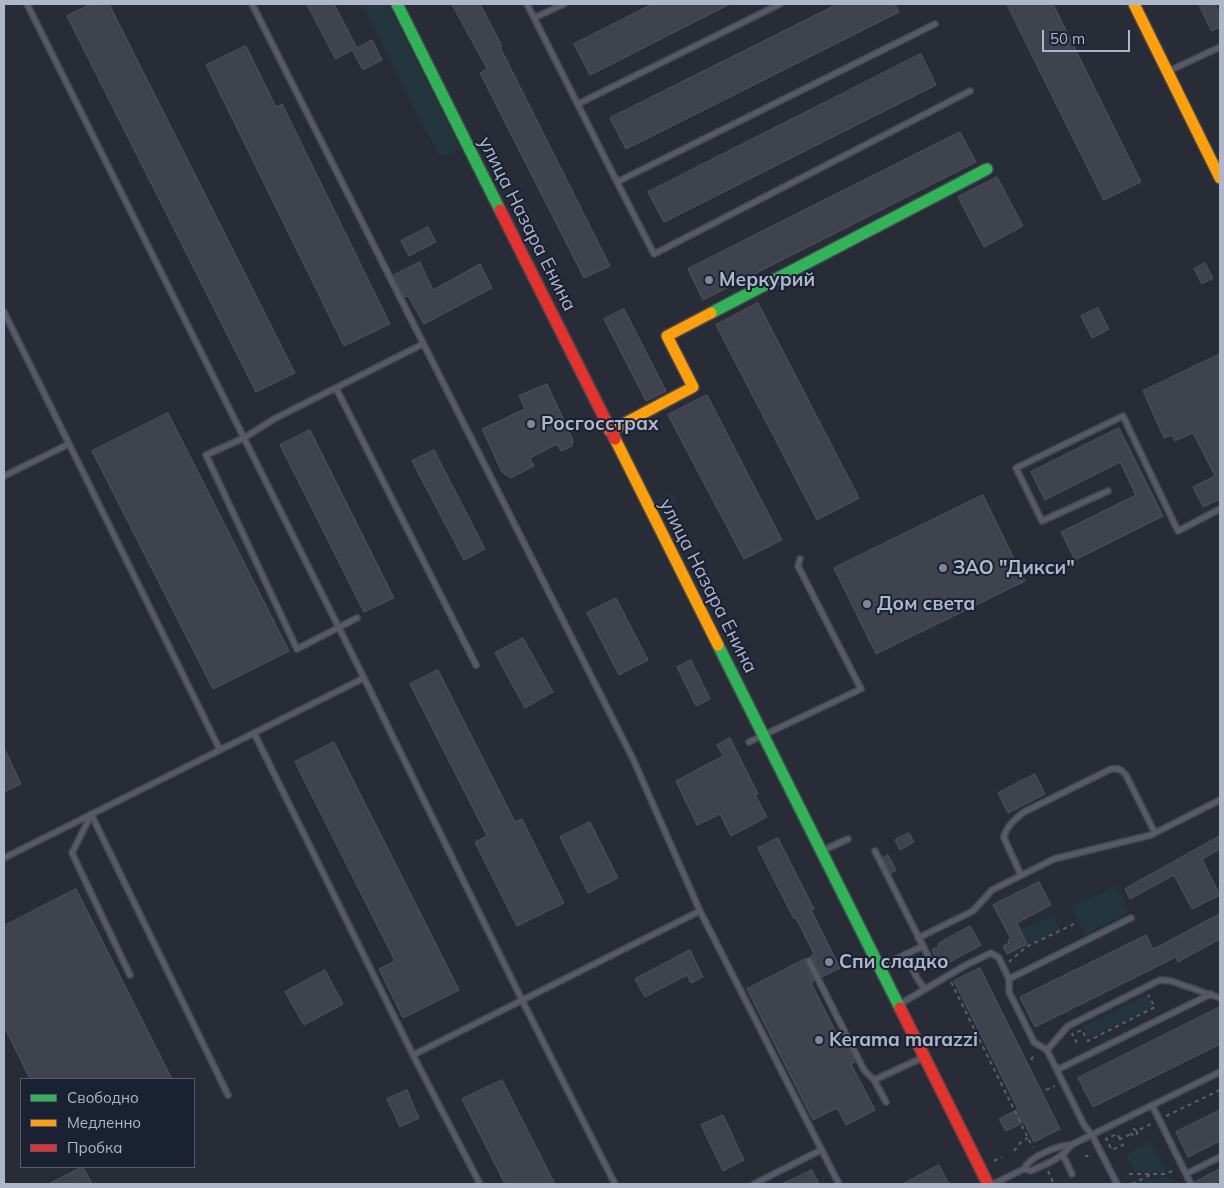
<!DOCTYPE html>
<html>
<head>
<meta charset="utf-8">
<style>
	body { margin:0 }
	#map { position:relative; width:1224px; height:1188px; overflow:hidden; background:#272c37; font-family:Mulish,sans-serif }
	canvas { display:block }
	.frame { position:absolute; inset:0; border:5px solid #b0b6ca; pointer-events:none }
	.legend { position:absolute; left:20px; top:1078px; width:175px; height:90px; box-sizing:border-box; background:#1a2133; border:1px solid #565d6f; margin:0; padding:6px 9px; list-style:none; font-size:15px; color:#b0b6ca }
	.legend li { display:flex; align-items:center; gap:10px; height:25px }
	.legend b { width:25px; border:1px solid #565d6f }
	.scale { position:absolute; left:1042px; top:30px; width:88px; height:22px; box-sizing:border-box; border:2px solid #b0b6ca; border-top:0; padding-left:6px; font-size:15px; line-height:18px; white-space:nowrap; color:#b0b6ca; -webkit-text-stroke:4px #1a2133; paint-order:stroke }
</style>
</head>
<body>
<div id="map">
<canvas width="1224" height="1188"></canvas>
<div class="frame"></div>
<ul class="legend">
<li><b style="height:6px;background:#30b455"></b>Свободно</li>
<li><b style="height:6px;background:#ff9f0a"></b>Медленно</li>
<li><b style="height:6px;background:#e5322d"></b>Пробка</li>
</ul>
<div class="scale">50 m</div>
</div>
<script>
const ctx = document.querySelector('canvas').getContext('2d');
ctx.lineJoin = 'round';
function fill(path, color) { ctx.fillStyle = color; ctx.fill(path, 'evenodd'); }
function strokePath(path, color, width, dash) { ctx.strokeStyle = color; ctx.lineWidth = width; ctx.lineCap = dash ? 'butt' : 'round'; ctx.setLineDash(dash || []); ctx.stroke(path); }
function write(font, color, halo, rows, align = 'center') {
  ctx.font = font + ' Mulish,sans-serif'; ctx.lineWidth = 4; ctx.setLineDash([]); ctx.textBaseline = 'middle'; ctx.strokeStyle = halo; ctx.fillStyle = color; for (const [text, x, y, turn = 0] of rows) {
    ctx.save(); ctx.translate(x, y); ctx.rotate((+turn || 0) * Math.PI / 180); ctx.textAlign = isNaN(turn) ? turn : align; if (halo) ctx.strokeText(text, 0, 0); ctx.fillText(text, 0, 0); ctx.restore();
  }
}
fill(new Path2D(`
	M362,4H387L458,145L451,154L440,156L420,121Z
	M673,493L678,503L658,513L653,503Z
	M1116,886L1129,912L1086,934L1072,907Z
	M1053,914L1060,929L1028,945L1020,930Z
	M1147,996L1153,1007L1088,1038L1083,1027Z
	M1151,1142L1166,1172H1134L1126,1155Z
	M1169,1177L1172,1184H1140L1139,1182L1149,1178Z`), '#23363e');
const building = new Path2D(`
	M91,4H109L295,373L256,392L67,16Z
	M307,4H334L357,48L372,40L382,60L363,70L352,50L336,59Z
	M452,4H480L502,46L500,47L610,266L584,278L480,73L487,69Z
	M653,4H730L590,75L574,44Z
	M838,4H895L899,12L626,149L610,118Z
	M1007,4H1053L1141,182L1104,200Z
	M1199,4H1215L1220,15V27L1212,31Z
	M246,46L276,107L282,104L390,324L344,346L206,65Z
	M921,54L936,85L664,222L648,192Z
	M960,132L976,162L703,300L688,269Z
	M997,177L1023,226L984,247L958,197Z
	M428,227L436,242L409,256L401,241Z
	M420,262L433,290L480,264L492,288L424,324L408,296L405,297L394,275Z
	M1205,263L1213,278L1202,284L1194,269Z
	M758,303L859,498L817,520L716,325Z
	M1098,308L1109,329L1092,338L1081,316Z
	M624,309L666,391L646,401L604,319Z
	M1220,354V499L1203,507L1193,487L1215,476L1193,433L1175,441L1172,435L1164,438L1143,391Z
	M547,384L573,440L572,446L561,451L557,444L530,458L534,466L511,478L502,472L482,429L525,409L519,396Z
	M707,395L782,540L744,559L668,415Z
	M168,413L289,651L213,689L92,451Z
	M1119,428L1163,516L1075,560L1061,532L1136,495L1120,462L1045,500L1031,472Z
	M310,430L394,598L364,612L280,445Z
	M434,450L485,549L464,560L412,461Z
	M983,495L1025,581L876,654L834,568Z
	M616,598L648,660L619,675L587,613Z
	M523,638L553,692L525,708L495,653Z
	M691,660L710,699L696,706L677,667Z
	M438,670L515,822L522,819L564,903L517,926L475,842L487,836L410,684Z
	M730,738L758,794L755,795L767,817L731,836L720,814L697,825L676,781L723,756L717,745Z
	M334,742L459,990L403,1018L379,969L395,961L295,762Z
	M4,748L21,784L4,792Z
	M1035,774L1045,794L1008,813L998,793Z
	M590,822L618,878L588,893L560,837Z
	M909,833L914,842L900,850L895,840Z
	M1220,836V849L1202,859L1220,895L1192,909L1174,875L1130,899L1125,889Z
	M778,838L814,909L811,910L840,968L822,977L813,959L810,957L814,954L796,918L794,919L758,848Z
	M888,855L896,870L891,873L883,858Z
	M1039,882L1051,905L1017,923L1027,944L1007,954L1003,946L1009,943L1008,940L1011,939L993,905Z
	M76,889L172,1079H30L4,1026V926Z
	M1220,914V939L1178,962L1176,957L1035,1027L1020,997L1146,935L1153,949Z
	M970,926L981,945L948,963L944,956L937,960L932,950L939,946L938,944Z
	M690,950L703,977L691,983L687,975L645,997L635,979Z
	M805,959V963L814,981L811,983L843,1046L846,1044L855,1062L851,1064L875,1110L846,1125L837,1108L813,1120L747,989Z
	M980,968L1060,1129L1034,1142L1024,1122L1006,1131L999,1119L1018,1109L954,981Z
	M325,970L343,1004L304,1025L285,992Z
	M1220,1007V1044L1093,1107L1078,1078Z
	M502,1080L555,1184H505L462,1099Z
	M407,1090L419,1118L400,1127L387,1099Z
	M1220,1110V1141L1188,1157L1176,1132Z
	M723,1115L744,1160L723,1171L701,1125Z
	M939,1165L949,1184H903Z
	M83,1167L92,1184H49Z
	M1220,1169V1180L1212,1184H1195V1182Z
	M812,1170L819,1184H782Z`);
fill(building, '#3f434e');
strokePath(building, '#4f5360', 1);
const lane = new Path2D(`
	M27,4L364,678L522,1000L615,1184
	M252,4L633,759L700,911L839,1184
	M527,4L617,182L935,24
	M534,18L564,4
	M1169,71L1220,47
	M578,104L780,4
	M617,182L654,254L970,91
	M4,312L220,750
	M336,388L476,665
	M4,476L69,444
	M1108,491L1042,521L1016,468L1123,416L1178,531L1220,509
	M357,618L297,649L206,455L244,438L274,419L423,344
	M254,733L413,1055L480,1184
	M749,742L861,689L798,566L800,559
	M91,814L228,1095
	M91,815L72,853L130,975
	M824,850L848,839
	M875,851L923,946L882,966
	M4,858L364,678
	M1021,875L1004,838C1005,828 1016,818 1024,812L1111,769C1118,768 1121,769 1126,775L1155,833
	M918,938L973,911L992,890L1054,859L1151,835L1220,800
	M923,946L933,966
	M905,954L918,980L925,989
	M809,961L864,1070L874,1080L924,1057
	M1009,979L1131,918
	M900,1004L966,965L991,953L999,958L1009,979V992L1034,1042L1047,1050L1084,1125L1092,1135L1117,1184
	M1047,1050L1068,1026L1160,980L1171,981L1220,998
	M413,1055L700,911
	M1057,1070L1211,994
	M874,1080L886,1102
	M1152,1105L1191,1184
	M1063,1155L1072,1174
	M1024,1169L1031,1171C1045,1164 1062,1159 1071,1145
	M1186,1174L1220,1157
	M754,1184L821,1150
	M993,1184L1024,1169C1029,1157 1058,1145 1071,1145L1220,1072`);
const fast = new Path2D(`
	M397,4L500,210
	M711,313L987,169
	M718,645L900,1008`);
const slow = new Path2D(`
	M1134,4L1220,178
	M610,431L693,387L667,336L711,313
	M615,439L718,645`);
const jam = new Path2D(`
	M500,210L615,439
	M900,1008L988,1184`);
strokePath(lane, '#444750', 8);
strokePath(fast, '#444750', 14);
strokePath(slow, '#444750', 14);
strokePath(jam, '#444750', 14);
strokePath(new Path2D(`
	M1009,962L1026,947L1078,922
	M951,982L1030,1142L1034,1147
	M1077,1043L1072,1034L1082,1030L1088,1041L1155,1007L1148,995
	M1031,1060L1035,1053
	M1046,1090L1055,1086
	M1166,1116L1220,1090
	M1137,1131V1135L1135,1136L1131,1134L1132,1130L1134,1129L1137,1131L1153,1123
	M1120,1139L1117,1134L1106,1139L1112,1150L1123,1145L1120,1139L1131,1134
	M1014,1151L1021,1142L1028,1138
	M1085,1157L1092,1153
	M994,1161L1002,1157
	M1048,1171L1054,1184
	M1129,1174H1166L1176,1169
	M1132,1184L1152,1174`), '#5a5f68', 2, [4, 4]);
strokePath(lane, '#575a66', 5);
strokePath(fast, '#30b455', 11);
strokePath(slow, '#ff9f0a', 11);
strokePath(jam, '#e5322d', 11);
for (const [x, y, r, color] of [
	[709,280,5,"#808697"],
	[531,424,5,"#808697"],
	[943,568,5,"#808697"],
	[867,604,5,"#808697"],
	[829,962,5,"#808697"],
	[819,1040,5,"#808697"]
]) { const dot = new Path2D(); dot.arc(x, y, r, 0, 2 * Math.PI); ctx.fillStyle = color; ctx.fill(dot); strokePath(dot, '#1a2133', 2); }
write('19px', '#b0b6ca', '#1a2133', [
	["улица Назара Енина",527,224,63],
	["улица Назара Енина",708,586,63]
]);
write('bold 19px', '#b0b6ca', '#1a2133', [
	["Меркурий",719,280],
	["Росгосстрах",541,424],
	["ЗАО \"Дикси\"",953,568],
	["Дом света",877,604],
	["Спи сладко",839,962],
	["Kerama marazzi",829,1040]
], 'left');
</script>
</body>
</html>
